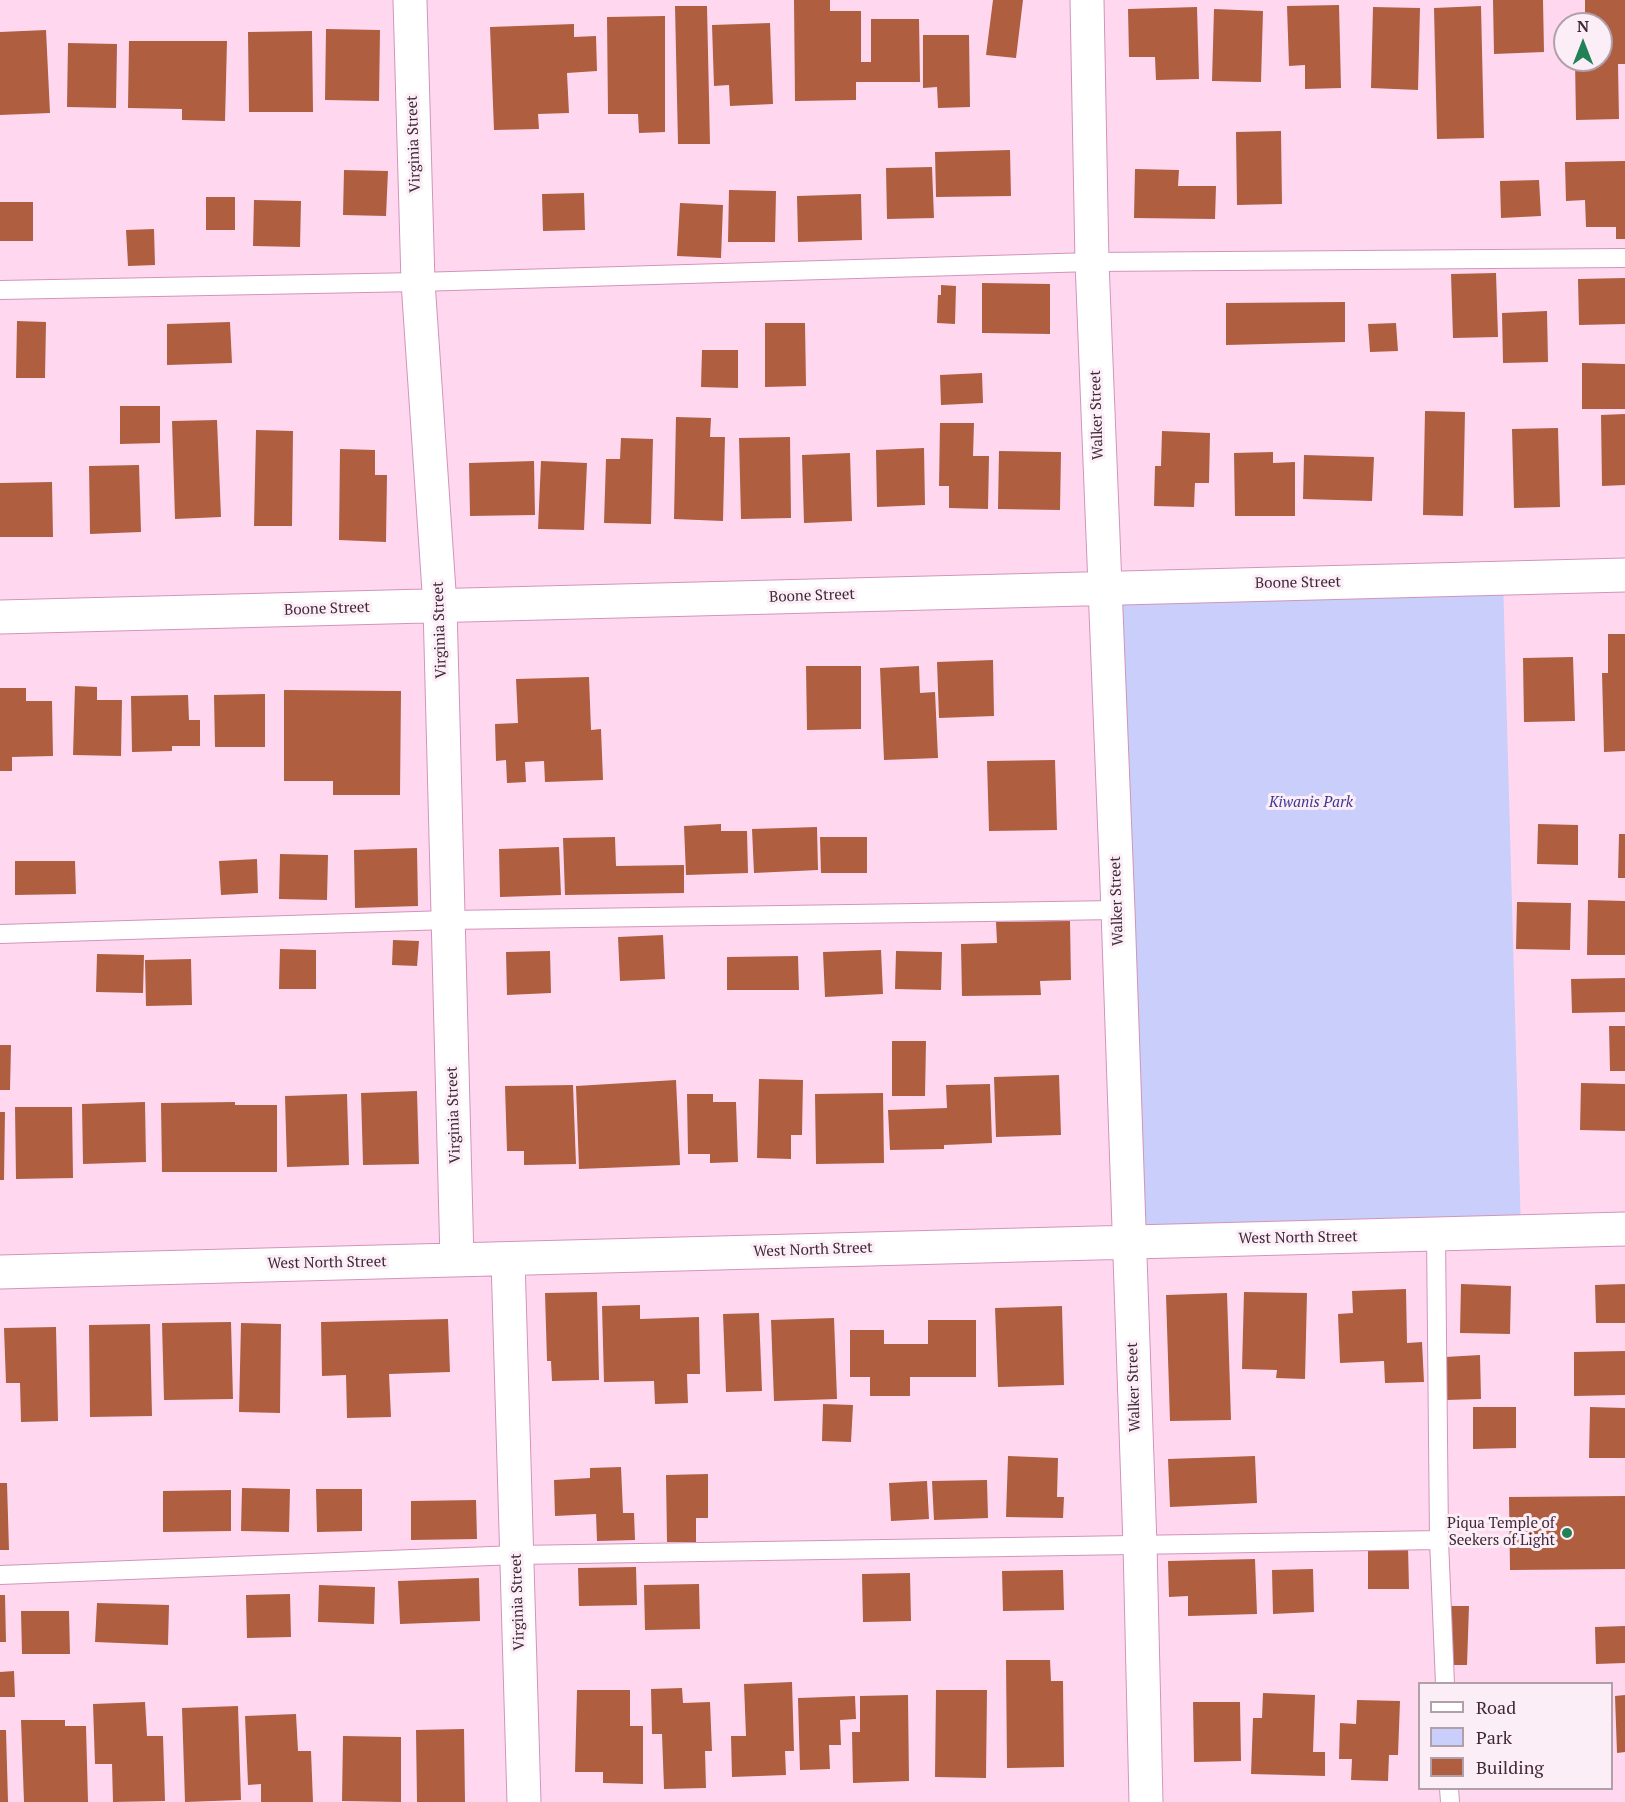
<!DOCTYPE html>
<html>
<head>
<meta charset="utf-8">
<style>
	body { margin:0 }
	#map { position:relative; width:1625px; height:1802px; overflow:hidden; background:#ffd8f0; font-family:"PT Serif",serif }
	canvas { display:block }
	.legend { position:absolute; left:1418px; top:1682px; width:195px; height:108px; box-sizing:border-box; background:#fbeef6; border:2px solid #b19faa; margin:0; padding:8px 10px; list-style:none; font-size:18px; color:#412838 }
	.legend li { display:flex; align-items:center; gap:12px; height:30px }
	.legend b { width:30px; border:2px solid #b19faa }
	.north { position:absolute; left:1553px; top:12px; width:60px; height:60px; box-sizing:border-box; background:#fbeef6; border:2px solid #b19faa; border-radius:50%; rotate:0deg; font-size:16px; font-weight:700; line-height:24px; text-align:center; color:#412838 }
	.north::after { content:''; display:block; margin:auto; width:21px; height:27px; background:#238158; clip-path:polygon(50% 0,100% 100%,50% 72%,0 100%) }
</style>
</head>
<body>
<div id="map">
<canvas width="1625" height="1802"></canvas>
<ul class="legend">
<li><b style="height:8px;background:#fff"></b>Road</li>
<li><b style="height:16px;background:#c9cefa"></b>Park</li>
<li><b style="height:16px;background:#af5e40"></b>Building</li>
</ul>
<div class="north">N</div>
</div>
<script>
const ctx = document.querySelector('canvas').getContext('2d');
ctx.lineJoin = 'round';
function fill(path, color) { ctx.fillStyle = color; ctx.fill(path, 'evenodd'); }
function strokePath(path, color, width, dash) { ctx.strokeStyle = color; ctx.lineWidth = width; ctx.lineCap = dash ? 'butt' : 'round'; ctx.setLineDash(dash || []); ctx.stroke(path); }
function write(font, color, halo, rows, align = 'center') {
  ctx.font = font + ' "PT Serif",serif'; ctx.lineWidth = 6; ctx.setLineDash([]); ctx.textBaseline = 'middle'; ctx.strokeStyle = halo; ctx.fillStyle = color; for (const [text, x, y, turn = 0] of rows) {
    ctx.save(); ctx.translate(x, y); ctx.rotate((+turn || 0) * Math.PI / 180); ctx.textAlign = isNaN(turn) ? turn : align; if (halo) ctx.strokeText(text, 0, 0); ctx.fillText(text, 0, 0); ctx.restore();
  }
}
fill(new Path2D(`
	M1503,578L1521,1232L1129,1242L1104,588Z`), '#c9cefa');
fill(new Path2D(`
	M794,0H830V11H861V62H871V19H919L920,82H856V100L795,101Z
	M993,0H1023L1016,58L986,55Z
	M1493,0H1543L1544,52L1494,54Z
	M1585,0H1625V64H1618L1619,119L1576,120L1575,60H1601V24H1574V16H1585Z
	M1339,5L1341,88L1305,89V65L1289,66L1287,6Z
	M675,6H707L710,144H678Z
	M1481,6L1484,138L1437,139L1434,8Z
	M1197,7L1199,79L1156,80L1155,57H1129L1128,9Z
	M1373,7L1420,8L1418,90L1371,88Z
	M1214,9L1263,11L1261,82L1212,81Z
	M665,16V132L639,133L638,114H608L607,17Z
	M770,23L773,104L730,106L729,85L714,86L712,25Z
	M574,24V37L596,36L597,71L567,73L569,113L538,114L539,129L494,130L490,27Z
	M326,29L380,30L379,101L325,100Z
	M46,30L50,113L0,115V32Z
	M312,31L313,112H249L248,32Z
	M923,35H969L970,107L938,108L937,87L923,88Z
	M129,41H227L225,121L182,120V109L128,108Z
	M68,43L117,44L116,108L67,107Z
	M1281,131L1282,204L1237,205L1236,132Z
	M1010,150L1011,196L936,197L935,152Z
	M1625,161V239H1616V227H1586L1585,200L1566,201L1565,162Z
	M932,167L934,218L887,219L886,168Z
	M1135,169L1179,170L1178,186H1216L1215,219L1134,218Z
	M344,170L388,171L386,216L343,215Z
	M1539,180L1541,216L1501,218L1500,181Z
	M729,190L776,191L775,242H728Z
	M584,193L585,230L543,231L542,194Z
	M861,194L862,240L798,242L797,196Z
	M206,197H235V230H206Z
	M254,200L301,201L300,247L253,246Z
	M0,202H33V241H0Z
	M680,203L723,205L721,258L677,256Z
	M154,229L155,265L128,266L126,230Z
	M1496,273L1498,337L1453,338L1451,274Z
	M1625,278V324L1579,325L1578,279Z
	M982,283L1050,284V334L982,333Z
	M941,285L956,286L955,324L937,323L938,295H941Z
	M1345,302V342L1226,345V303Z
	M1547,311L1548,362L1503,363L1502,313Z
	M17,321L46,322L45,378H16Z
	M230,322L232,363L167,365V324Z
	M765,323H805L806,386L765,387Z
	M1396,323L1398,351L1370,352L1368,324Z
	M702,350H738V388L701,387Z
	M1582,363L1625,364V409H1582Z
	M982,373L983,403L941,405L940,375Z
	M120,406H160V443L120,444Z
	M1425,411L1465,412L1463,516L1423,515Z
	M1625,414V485L1602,486L1601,415Z
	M676,417L711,418L710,437H725L723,521L674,519Z
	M217,420L221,517L175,519L172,421Z
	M940,423H974L973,456H989L988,509L949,508V486H939Z
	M1558,428L1560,507L1514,508L1512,429Z
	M256,430L293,431L292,526H254Z
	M1162,431L1210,433L1209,483H1195L1194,507L1154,506L1155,466H1161Z
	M790,437L791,518L741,519L739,438Z
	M621,438L653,439L651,524L604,523L606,459H620Z
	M924,448L925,505L877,507L876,450Z
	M340,449L375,450V475H387L386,542L339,540Z
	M999,451L1061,452L1060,510L998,509Z
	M1273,452V463L1295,462V516H1235L1234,453Z
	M850,453L852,521L804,523L802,455Z
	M1304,455L1374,457L1372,501L1303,499Z
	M534,461L535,515L470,516L469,463Z
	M541,461L587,463L584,530L538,529Z
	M139,465L141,532L90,534L89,466Z
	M52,482L53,537H0V483Z
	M1608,634H1625V751L1604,752L1602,673H1608Z
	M1573,657L1575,721L1524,722L1523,658Z
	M993,660L994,716L939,718L937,662Z
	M806,666H861V729L807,730Z
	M919,666L920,693L935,692L938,758L884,760L880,668Z
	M589,677L591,730L601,729L603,780L545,782L544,761L525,762L526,782L507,783L506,760L496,761L495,724L518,723L516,679Z
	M75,686L97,687V700H122L121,756L73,755Z
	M0,688H26V701H52L53,756L12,757V771H0Z
	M284,690L401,691L400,795H333V781H284Z
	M265,694V747H215L214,695Z
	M188,695L189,720H200V746H172V751L132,752L131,696Z
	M1055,760L1057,830L989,831L987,761Z
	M721,824V831H747L748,873L686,875L684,826Z
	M1538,824L1578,825V865L1537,864Z
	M817,827L818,870L754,873L752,829Z
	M1619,834H1625V878H1618Z
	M615,837L616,866L684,865V893L565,895L563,838Z
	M820,837H867V873H821Z
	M559,847L561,895L500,897L499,849Z
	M417,848L418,906L355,908L354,850Z
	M280,854L328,855L327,900L279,899Z
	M257,859L258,893L221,895L219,861Z
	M15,861H75L76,894L15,895Z
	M1588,900L1625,901V955H1587Z
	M1517,902L1571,903L1570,950L1516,949Z
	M1070,921L1071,980L1040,981L1041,995L962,996L961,944L997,943L996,922Z
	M663,935L665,979L620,981L618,937Z
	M393,940L419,941L417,966L392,965Z
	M280,949L316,950V989H279Z
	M881,950L883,994L825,997L823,952Z
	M550,951L551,993L507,995L506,952Z
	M896,951L942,952L941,990L895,989Z
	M97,954L144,955L143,993L96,992Z
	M798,956L799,990H727V957Z
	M191,959L192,1005L146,1006L145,960Z
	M1625,978V1012L1572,1013L1571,979Z
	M1609,1026H1625V1071H1610Z
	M892,1041H926L925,1096H892Z
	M0,1045H11L10,1090H0Z
	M1059,1075L1061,1135L996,1137L994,1077Z
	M759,1079L803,1080L802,1135H791V1159L757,1158Z
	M676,1080L680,1165L579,1169L576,1086Z
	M1581,1083L1625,1084V1131L1580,1130Z
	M990,1084L992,1143L944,1145V1149L890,1150L888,1110L947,1108L946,1085Z
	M573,1085L576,1164L524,1165V1151H507L505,1086Z
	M417,1091L419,1164L363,1165L361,1093Z
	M883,1093L884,1163L816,1164L815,1094Z
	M347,1094L349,1165L287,1167L285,1096Z
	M687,1094H713V1102H736L738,1162L710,1163V1154H688Z
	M145,1102L146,1162L83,1164L82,1104Z
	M235,1102V1105H277V1172H162L161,1103Z
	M15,1107H72L73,1178L16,1179Z
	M0,1112H5L4,1180H0Z
	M1461,1284L1511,1286L1510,1334L1460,1333Z
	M1625,1284V1323H1596L1595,1285Z
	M1406,1289L1407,1343L1422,1342L1424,1382L1385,1383L1384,1361L1340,1363L1338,1314L1353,1313L1352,1291Z
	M597,1292L599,1380L552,1381L551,1361H547L545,1293Z
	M1244,1292L1307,1293L1305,1379L1276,1378L1277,1370L1242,1369Z
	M1227,1293L1231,1420L1170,1421L1166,1295Z
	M640,1305V1319L699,1317L700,1374H687L688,1403L655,1404L654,1381L604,1382L602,1306Z
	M1062,1306L1064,1385L998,1387L995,1308Z
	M759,1313L762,1391L726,1392L723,1314Z
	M834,1318L837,1399L774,1401L771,1320Z
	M448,1319L450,1372L389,1374L391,1417L347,1418L346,1375L322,1376L321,1322Z
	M928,1320H976V1377H910V1396H870V1377H850V1330H884V1344H928Z
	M231,1322L233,1399L164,1400L162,1323Z
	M241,1323L281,1324L280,1413L239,1412Z
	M150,1324L152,1416L90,1417L89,1325Z
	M56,1327L58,1421L21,1422L20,1383H6L4,1328Z
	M1625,1351V1395L1574,1396V1352Z
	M1480,1355L1481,1399L1446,1400L1445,1357Z
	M823,1404L853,1405L851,1442L822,1441Z
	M1473,1407H1516V1448L1473,1449Z
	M1590,1407L1625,1408V1458H1589Z
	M1008,1456L1058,1458L1057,1497H1064L1063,1518L1006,1517Z
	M1255,1456L1257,1503L1170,1507L1168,1459Z
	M621,1467L623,1513H634L635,1540L597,1541L596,1514L555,1516L554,1480L590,1478V1468Z
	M708,1474V1518H696V1542H667L666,1475Z
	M987,1480L988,1518L934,1520L932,1481Z
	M927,1481L929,1519L891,1521L889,1483Z
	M0,1483H7L9,1550H0Z
	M242,1488L290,1489L289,1532L241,1531Z
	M316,1489H362V1531L317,1532Z
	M231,1490V1531L163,1532V1491Z
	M1625,1496V1569L1510,1570L1509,1497Z
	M476,1500L477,1539L411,1540V1501Z
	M1368,1546H1408L1409,1589H1368Z
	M1255,1559L1257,1614L1188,1616V1596L1169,1597L1168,1561Z
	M636,1567L637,1605L579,1606L578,1568Z
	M1313,1569L1314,1612L1273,1614L1272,1570Z
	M1063,1570L1064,1610L1003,1611L1002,1571Z
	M910,1573L911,1621L863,1622L862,1574Z
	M479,1578L480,1621L400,1624L398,1581Z
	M699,1584L700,1629L645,1630L644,1585Z
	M319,1585L375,1587L374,1624L318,1622Z
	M290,1594L291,1637L247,1638L246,1595Z
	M0,1595H5L6,1642H0Z
	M97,1603L169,1605L168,1645L95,1642Z
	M1447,1606H1469L1467,1665H1453Z
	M21,1611H69L70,1654H22Z
	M1625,1626V1663L1596,1664L1595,1627Z
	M1006,1660H1050L1051,1681H1063L1064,1767L1007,1768Z
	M14,1671L15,1697H0V1672Z
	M792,1682L794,1751H785L786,1775L732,1777L731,1736H746L744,1684Z
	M682,1688L683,1703L710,1702L712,1751H705L706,1788L664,1789L662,1734H652L651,1689Z
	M577,1690H630V1726H643V1784L603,1783V1772H575Z
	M936,1690H987L986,1778L935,1777Z
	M1263,1693L1315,1695L1313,1752H1325V1776L1251,1774L1253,1718H1262Z
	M908,1695L909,1781L853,1783L852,1732H860V1696Z
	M1625,1695V1752L1617,1753L1615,1696Z
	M855,1696L856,1719L840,1720L841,1745H829L830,1769L800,1770L798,1698Z
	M1357,1700L1400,1701L1398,1755H1389L1388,1781L1351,1780L1352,1759H1339L1340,1723L1356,1724Z
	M145,1702L147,1736H163L165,1801L113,1802L112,1764H95L93,1704Z
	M1193,1702H1240L1241,1761L1194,1762Z
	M238,1706L241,1800L185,1802L182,1708Z
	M296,1714L298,1751H311L313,1802H261V1784L248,1785L245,1716Z
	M21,1720H65V1726H86L88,1802H24Z
	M464,1729L465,1802H417L416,1730Z
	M0,1730H6L8,1802H0Z
	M343,1736L401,1737V1802L342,1801Z`), '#af5e40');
const service = new Path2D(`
	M0,290L418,282L1092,262L1625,258
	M0,934L448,920L1118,910
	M1436,1234L1439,1540
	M0,1575L517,1555L1439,1540L1445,1684
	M1449,1788L1450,1802`);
const minor = new Path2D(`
	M410,0L418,282L440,606L457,1260
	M1087,0L1092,262L1118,910L1140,1545L1146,1802
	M0,617L1625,575
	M508,1259L524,1802
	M0,1272L1625,1229`);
strokePath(service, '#d194bc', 20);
strokePath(minor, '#d194bc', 35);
strokePath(service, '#fff', 18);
strokePath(minor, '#fff', 33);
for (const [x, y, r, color] of [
	[1567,1533,6,"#238158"]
]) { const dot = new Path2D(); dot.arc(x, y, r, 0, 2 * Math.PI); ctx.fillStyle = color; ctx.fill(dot); strokePath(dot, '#fbeef6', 2); }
write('15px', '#412838', '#fbeef6', [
	["Virginia Street",414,144,-92],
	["Walker Street",1097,415,-92],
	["Boone Street",1298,583,-1],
	["Boone Street",812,596,-2],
	["Boone Street",327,609,-2],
	["Virginia Street",440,630,-92],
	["Walker Street",1117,901,-92],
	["Virginia Street",454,1115,-92],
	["West North Street",1298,1238,-1],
	["West North Street",813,1250,-2],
	["West North Street",327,1263,-1],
	["Walker Street",1134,1387,-92],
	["Virginia Street",518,1602,-92]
]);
write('italic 15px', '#3d3893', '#fbeef6', [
	["Kiwanis Park",1311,803]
]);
write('15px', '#412838', '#fbeef6', [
	["Piqua Temple of",1555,1524],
	["Seekers of Light",1555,1541]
], 'right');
</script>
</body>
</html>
